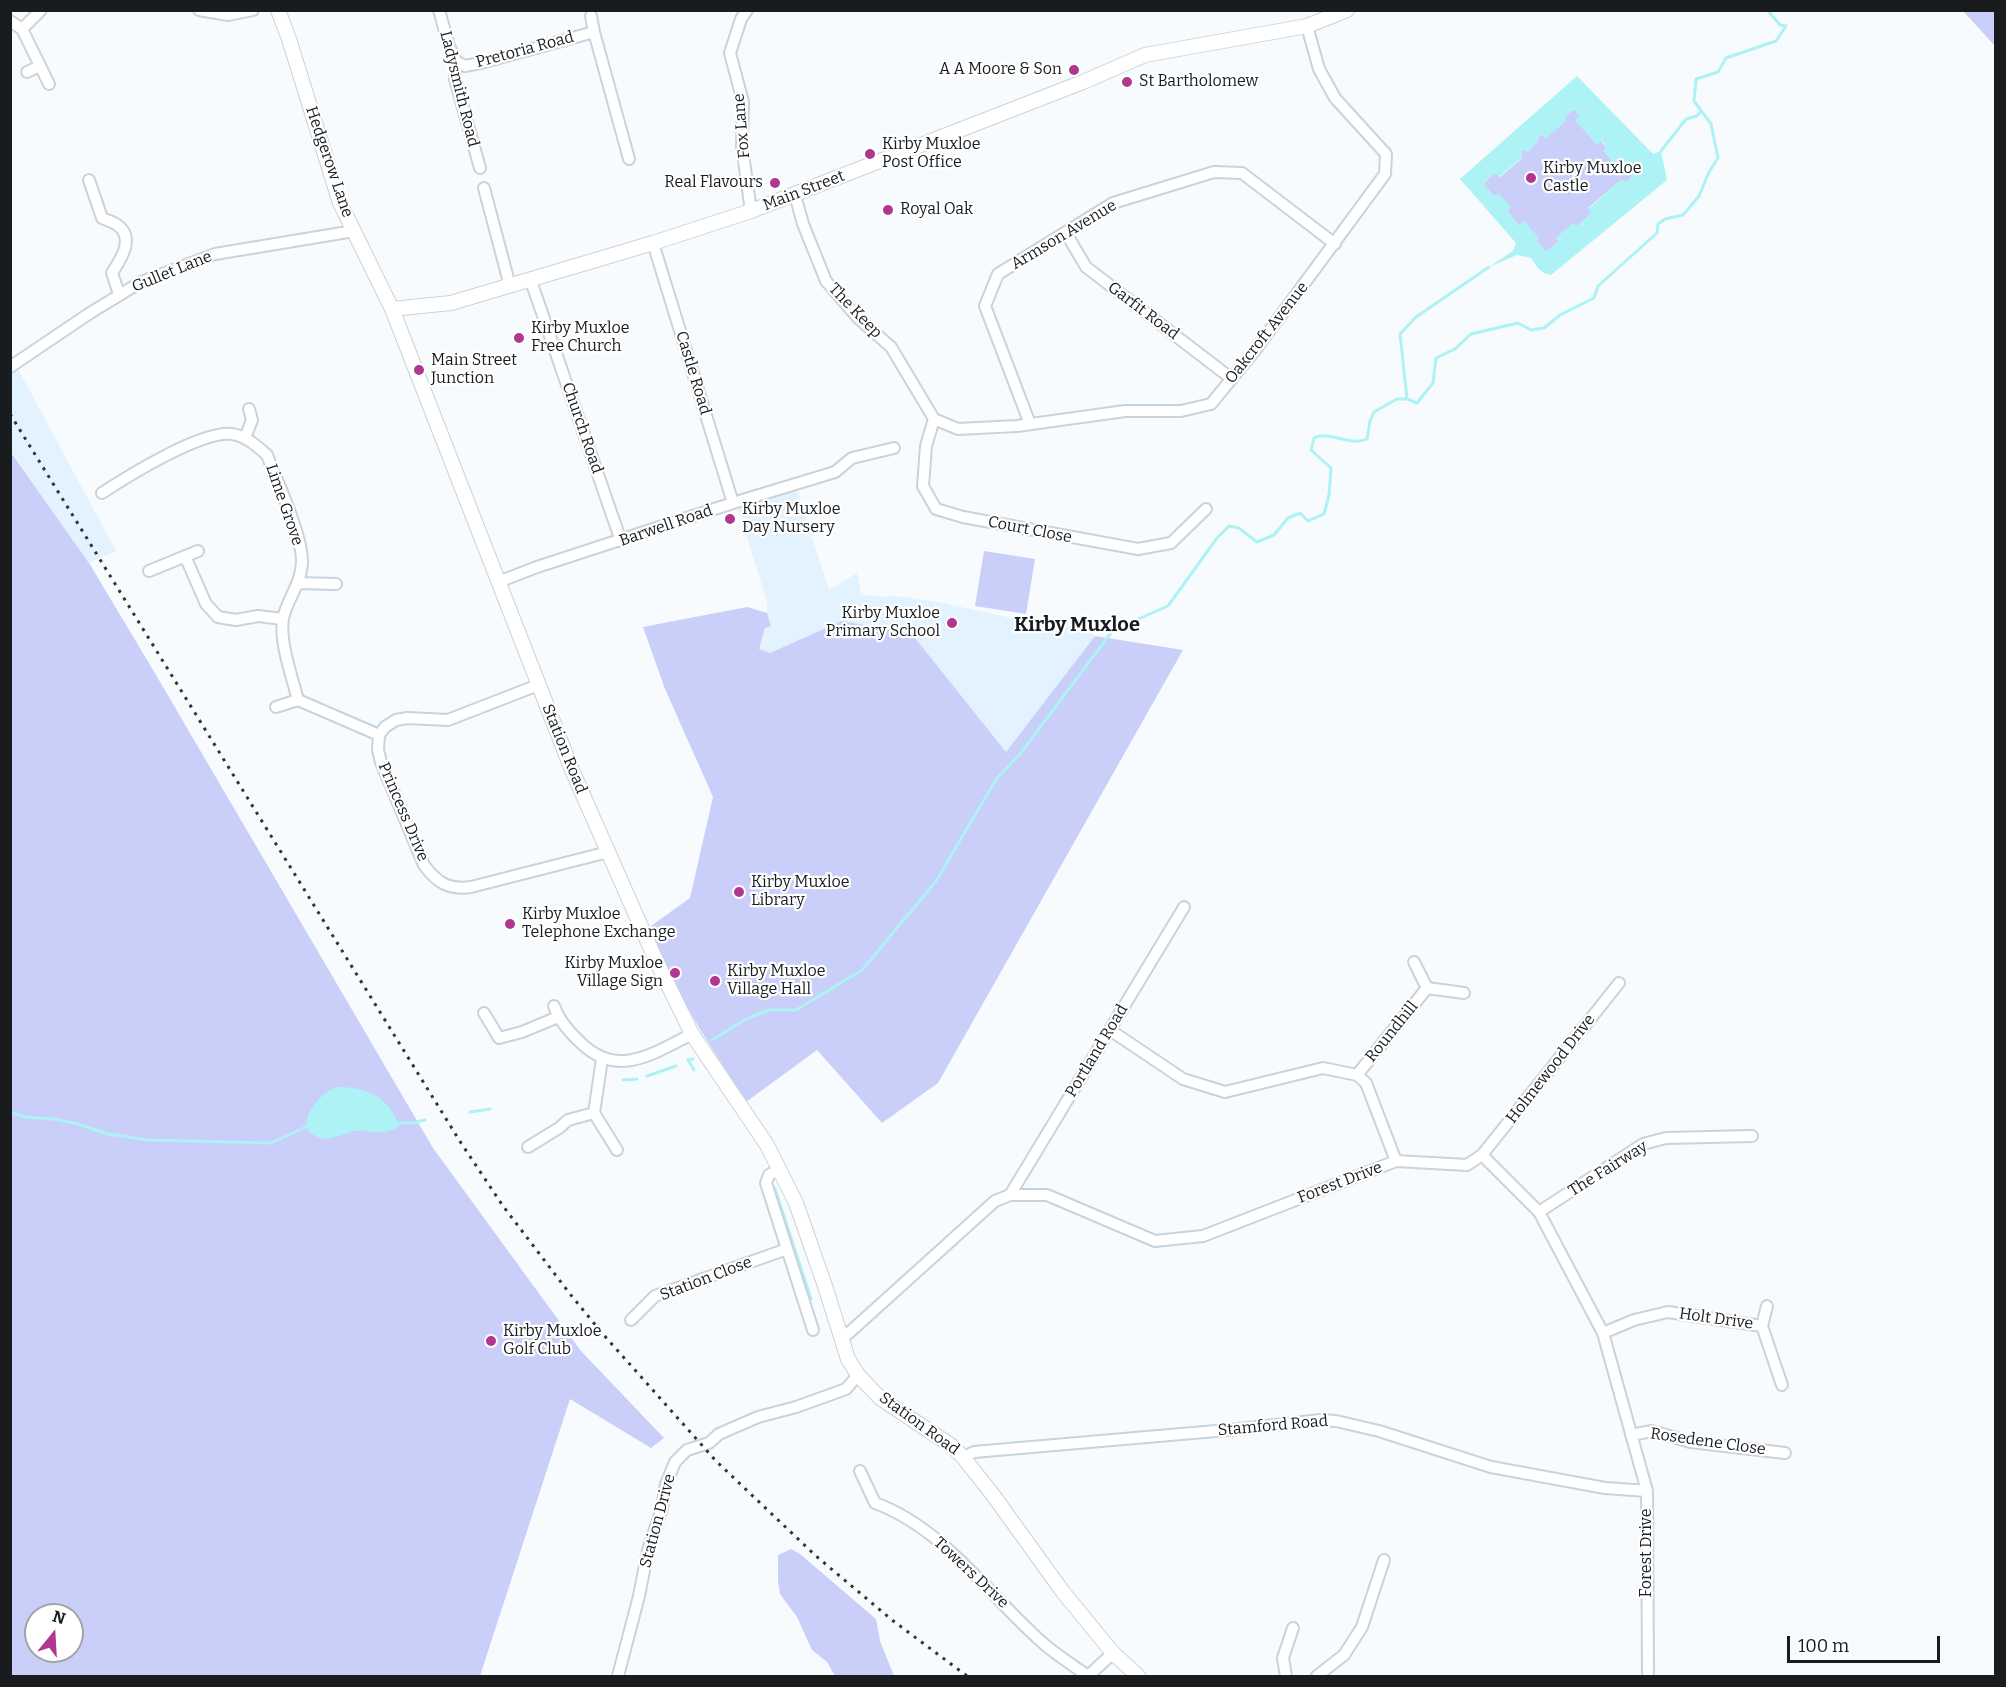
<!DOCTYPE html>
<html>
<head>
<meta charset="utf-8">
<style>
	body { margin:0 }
	#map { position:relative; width:2006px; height:1687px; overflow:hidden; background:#f7fbfe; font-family:Bitter,serif }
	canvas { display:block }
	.frame { position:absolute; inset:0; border:12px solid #191c1f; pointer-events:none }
	.north { position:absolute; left:24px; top:1603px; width:60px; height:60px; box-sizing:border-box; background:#fff; border:2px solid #a3a4a5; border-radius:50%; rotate:18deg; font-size:16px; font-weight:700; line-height:24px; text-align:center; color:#191c1f }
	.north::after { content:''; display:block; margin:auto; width:21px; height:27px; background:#af388e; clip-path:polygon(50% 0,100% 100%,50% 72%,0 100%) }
	.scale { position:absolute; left:1787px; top:1636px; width:153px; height:27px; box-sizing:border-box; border:3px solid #191c1f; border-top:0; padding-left:8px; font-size:18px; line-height:21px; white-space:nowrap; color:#191c1f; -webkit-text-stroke:4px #fff; paint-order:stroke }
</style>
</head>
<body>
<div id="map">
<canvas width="2006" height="1687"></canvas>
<div class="frame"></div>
<div class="north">N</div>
<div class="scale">100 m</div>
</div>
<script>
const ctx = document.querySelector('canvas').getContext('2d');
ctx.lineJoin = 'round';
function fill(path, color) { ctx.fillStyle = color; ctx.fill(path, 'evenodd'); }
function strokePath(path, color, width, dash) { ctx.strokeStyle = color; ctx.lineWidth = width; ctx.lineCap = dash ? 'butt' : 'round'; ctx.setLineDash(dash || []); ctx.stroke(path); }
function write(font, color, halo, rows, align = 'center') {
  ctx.font = font + ' Bitter,serif'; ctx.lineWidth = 4.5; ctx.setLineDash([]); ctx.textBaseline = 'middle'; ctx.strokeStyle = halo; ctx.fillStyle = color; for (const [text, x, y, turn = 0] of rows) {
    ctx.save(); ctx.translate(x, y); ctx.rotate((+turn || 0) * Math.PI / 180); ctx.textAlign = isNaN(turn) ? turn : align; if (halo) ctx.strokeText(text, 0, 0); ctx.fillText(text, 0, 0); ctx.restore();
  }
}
fill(new Path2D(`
	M10,360L18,369L116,551L89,563L11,451Z
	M797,490L829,590L857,573L861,595L889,597V595L938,602L1016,619L1089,629L1095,636L1006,752L910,633L842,621L770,653L758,650L765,628L771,625L767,613V601L738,509Z`), '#e2f2fe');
fill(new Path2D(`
	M1963,11H1992L1995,13V46Z
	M1574,109L1580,116L1576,121L1597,144L1601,141L1607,148L1604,151L1620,170L1624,167L1632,177L1625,183L1621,180L1588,208L1592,213L1576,227L1573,224L1556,238L1559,241L1546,252L1536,240L1538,238L1524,221L1519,225L1507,211L1510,208L1494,196L1483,184L1495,173L1500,177L1521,159L1522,150L1528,151L1538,141L1539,135L1544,136L1566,119L1564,117Z
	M10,451L89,563L156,675L433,1148L581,1351L664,1438L651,1448L570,1399L480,1676H11ZM36,1615H72V1651H36Z
	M984,551L1035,559L1026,614L975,606Z
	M747,607L767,613L771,626L765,628L759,649L770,653L842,621L911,633L1006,752L1095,636L1183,650L938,1083L882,1123L817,1050L746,1102L701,1031L644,931L690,898L713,797L665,689L643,627Z
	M791,1549L800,1554L876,1619L880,1641L894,1676H835L827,1662L812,1650L797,1617L780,1594L778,1581V1555Z`), '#cacff9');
fill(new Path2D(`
	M1577,76L1653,154L1661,151L1667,180L1551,275C1541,274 1537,267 1531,258L1517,255L1489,267L1513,251L1516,243L1460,179ZM1573,109L1580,116L1575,120L1597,145L1602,141L1607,147L1603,151L1620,170L1624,167L1632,177L1625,183L1622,179L1588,209L1591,214L1576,227L1573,223L1556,238L1559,241L1546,252L1536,240L1539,238L1524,221L1519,225L1507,211L1511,207L1498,193L1494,196L1483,184L1495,173L1499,177L1521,158L1522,150L1528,152L1538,141L1539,135L1544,136L1545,139L1567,120L1565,117Z
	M337,1087C367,1087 390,1097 399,1127C376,1138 373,1128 354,1131C340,1134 328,1144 314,1135C293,1123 322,1091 337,1087Z`), '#adf2f4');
strokePath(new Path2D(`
	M1661,151L1686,119L1697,116L1700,112
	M1407,399L1400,334L1416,317L1489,267
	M712,1040L746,1019L769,1010H796L862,970L936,881L997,778L1020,754L1113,630L1168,606L1217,538L1229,526L1239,528L1257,542L1274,535L1288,518L1300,513L1308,521L1324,514L1329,495L1331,468L1311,450L1314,438C1330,430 1350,447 1367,439L1370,421L1374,412L1397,399H1407L1417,403L1433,383L1436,358L1455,349L1471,334L1518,323L1531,330L1544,328L1560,315L1594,298L1598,286L1657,233L1658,224L1665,219L1683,215L1699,196L1709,172L1718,158L1711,124L1694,101L1696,79L1718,72L1726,58L1776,41L1786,26L1780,25L1769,12L1770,10
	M693,1059L688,1060L694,1070
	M647,1076L676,1066
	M623,1080L637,1079
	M10,1112L25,1117L53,1119L78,1124L108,1134L148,1140L271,1143L310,1125
	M470,1112L490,1109
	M394,1123H412L425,1120
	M775,1189L811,1299`), '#adf2f4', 3);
const minor = new Path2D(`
	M199,10L228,15L253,10
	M439,10L449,46L456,61L455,79L480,168
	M747,10L741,19L730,53L743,102L742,147L751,211
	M591,16L594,32
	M10,21L22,29L49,84
	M22,29L41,10
	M456,61L465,66L481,63L594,32L629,159
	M27,72L40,66
	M89,180L102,218C107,220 112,222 116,224C136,237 121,259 112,273L119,294
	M484,188L510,286
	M795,195L803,224L826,281L858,318L891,347L934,419
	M1066,233L1086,267L1232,379
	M653,243L733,503
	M531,281L621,541
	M10,367L90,313L141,282L215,254L354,231
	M934,419L958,429L1017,426L1125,411H1181L1211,404L1256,349L1385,174L1386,154L1335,98L1319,69L1307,26
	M934,419L926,446L923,486L936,509L963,517L1138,549L1171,543L1206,509
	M1030,424L985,306L998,274L1113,203L1214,172L1242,173L1335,244
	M245,438L252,420L249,409
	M102,493C128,476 202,430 232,434C246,436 257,446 267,455C277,481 302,535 302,561C302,582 288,598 283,618C279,641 292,677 298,700L379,735
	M185,556L206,604L218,617L236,620L258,616L283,619
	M149,571L198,551
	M498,582L537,567L733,503L835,472L852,458L894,448
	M298,583L336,584
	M538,685L448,720L407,718L396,720L385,727L379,735L378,750L381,762L424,865C437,883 449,890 471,887L608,852
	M276,707L298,700
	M1427,988L1464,993
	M554,1006C559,1021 569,1032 581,1043C618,1079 654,1053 692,1034
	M484,1013L499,1038L522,1032L558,1017
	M1110,1030L1183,1079L1225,1092L1323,1068L1357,1075L1366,1083L1396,1161
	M1357,1075L1427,988L1414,962
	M594,1113L617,1150
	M528,1147L559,1128L568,1120L594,1113L602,1059
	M1482,1155L1619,983
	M779,1169L769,1175L766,1183L813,1330
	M1010,1195L1184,907
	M1539,1212L1643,1144L1666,1138L1752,1136
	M631,1320L655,1296L787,1249
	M1762,1326L1767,1306
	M1603,1333L1634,1320L1668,1312L1762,1326L1782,1385
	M841,1340L995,1201L1010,1195H1047L1155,1241L1203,1236L1396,1161L1467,1165L1482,1155L1539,1212L1603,1333L1647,1491L1648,1676
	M1631,1435L1652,1431L1690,1442L1785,1453
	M963,1457L974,1452L1239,1429L1320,1420L1336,1421L1379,1431L1491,1467L1605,1488L1647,1491
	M860,1471L875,1503C944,1528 990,1597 1044,1644C1058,1656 1074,1666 1088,1676L1113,1653
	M618,1676L639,1596L648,1550L662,1508L666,1484L675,1462L687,1450L709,1443L719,1434L758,1417L796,1407L846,1389L858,1375
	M1286,1676L1283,1658L1293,1628
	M1317,1676L1344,1655L1362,1627L1384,1560`);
const tertiary = new Path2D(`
	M278,10L289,39L340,203L392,309L572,770L654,956L692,1034L767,1145L796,1203L825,1286L848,1359L858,1375L880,1398L952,1446L963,1457L993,1495L1063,1592L1113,1653L1138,1676
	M392,309L451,303L653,243L751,211L1083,82L1145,55L1307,26L1347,10`);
strokePath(minor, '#cad3da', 14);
strokePath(tertiary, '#cad3da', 16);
strokePath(minor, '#fff', 10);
strokePath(tertiary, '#fff', 14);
strokePath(new Path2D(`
	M10,414L461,1143L503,1206L570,1294L602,1333L716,1461L816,1556L892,1620L967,1676`), '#323538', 3, [3, 6]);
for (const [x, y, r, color] of [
	[1074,70,6,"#af388e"],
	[1127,82,6,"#af388e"],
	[870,154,6,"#af388e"],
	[1531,178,6,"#af388e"],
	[775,183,6,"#af388e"],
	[888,210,6,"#af388e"],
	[519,338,6,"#af388e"],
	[419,370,6,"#af388e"],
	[730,519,6,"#af388e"],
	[952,623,6,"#af388e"],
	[739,892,6,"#af388e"],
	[510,924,6,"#af388e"],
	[675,973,6,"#af388e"],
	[715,981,6,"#af388e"],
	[491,1341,6,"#af388e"]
]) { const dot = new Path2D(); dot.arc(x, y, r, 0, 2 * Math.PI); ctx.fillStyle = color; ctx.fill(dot); strokePath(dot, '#fff', 2); }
write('16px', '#191c1f', '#fff', [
	["Pretoria Road",525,50,-15],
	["Ladysmith Road",459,89,76],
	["Fox Lane",742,126,-95],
	["Hedgerow Lane",329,162,71],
	["Main Street",804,191,-21],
	["Armson Avenue",1064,235,-31],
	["Gullet Lane",172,272,-22],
	["The Keep",855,311,46],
	["Garfit Road",1143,311,37],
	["Oakcroft Avenue",1267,333,-52],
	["Castle Road",693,373,73],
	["Church Road",582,428,71],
	["Lime Grove",284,505,71],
	["Barwell Road",666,526,-19],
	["Court Close",1030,530,11],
	["Station Road",564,749,68],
	["Princess Drive",403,812,67],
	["Roundhill",1392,1032,-51],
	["Portland Road",1097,1051,-59],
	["Holmewood Drive",1551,1069,-52],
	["The Fairway",1608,1169,-32],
	["Forest Drive",1340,1183,-21],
	["Station Close",706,1279,-21],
	["Holt Drive",1716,1319,8],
	["Station Road",919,1424,36],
	["Stamford Road",1273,1426,-5],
	["Rosedene Close",1708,1442,8],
	["Station Drive",658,1521,-75],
	["Forest Drive",1647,1553,-90],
	["Towers Drive",971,1573,43]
]);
write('16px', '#191c1f', '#fff', [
	["A A Moore & Son",1062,70,"right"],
	["St Bartholomew",1139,82],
	["Kirby Muxloe",882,145],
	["Post Office",882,163],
	["Kirby Muxloe",1543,169],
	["Castle",1543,187],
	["Real Flavours",763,183,"right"],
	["Royal Oak",900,210],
	["Kirby Muxloe",531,329],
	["Free Church",531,347],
	["Main Street",431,361],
	["Junction",431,379],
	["Kirby Muxloe",742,510],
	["Day Nursery",742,528],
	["Kirby Muxloe",940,614,"right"],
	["Primary School",940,632,"right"],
	["Kirby Muxloe",751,883],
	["Library",751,901],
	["Kirby Muxloe",522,915],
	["Telephone Exchange",522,933],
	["Kirby Muxloe",663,964,"right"],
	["Village Sign",663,982,"right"],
	["Kirby Muxloe",727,972],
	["Village Hall",727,990],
	["Kirby Muxloe",503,1332],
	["Golf Club",503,1350]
], 'left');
write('bold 20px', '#191c1f', '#fff', [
	["Kirby Muxloe",1077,625]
]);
</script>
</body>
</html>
